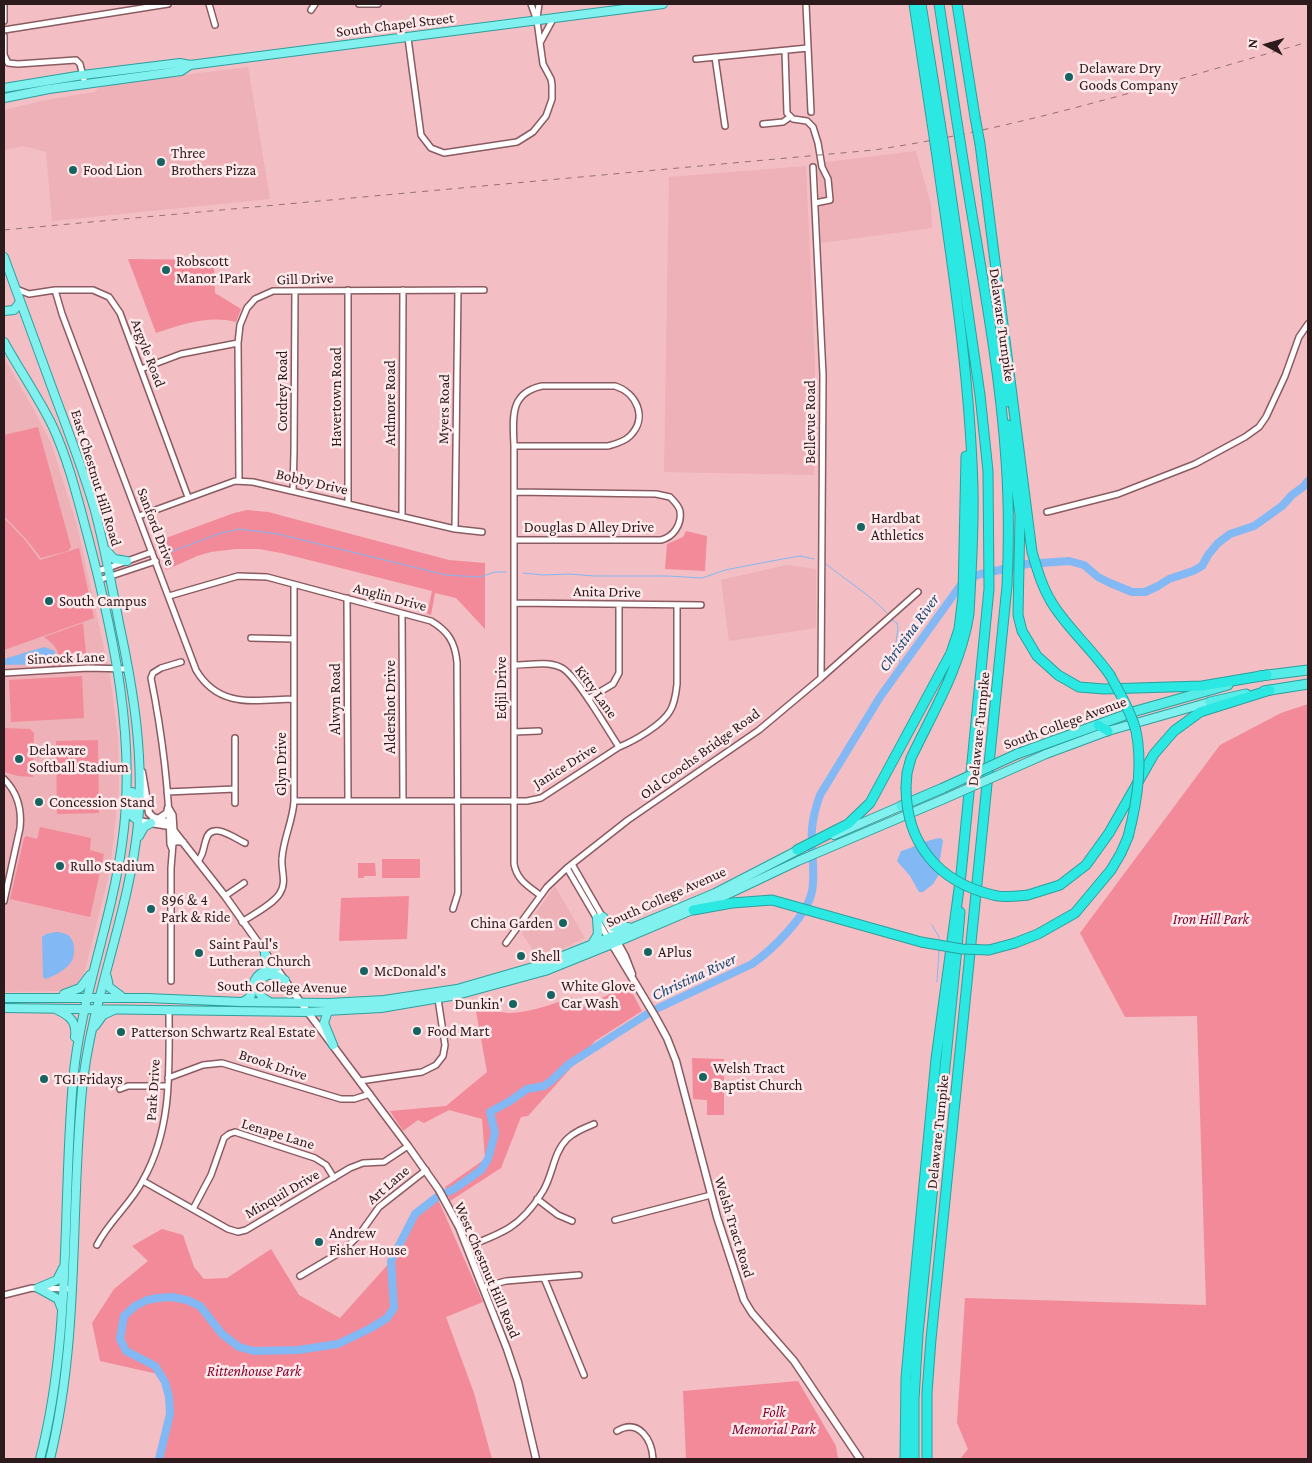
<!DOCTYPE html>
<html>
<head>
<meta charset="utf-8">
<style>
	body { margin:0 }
	#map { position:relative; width:1312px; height:1463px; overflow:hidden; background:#f3bec4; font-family:"Crimson Pro",serif }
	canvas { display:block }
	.frame { position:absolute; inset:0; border:5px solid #2c1a1c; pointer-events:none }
	.north { position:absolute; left:1242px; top:20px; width:50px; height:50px; -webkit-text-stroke:4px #ffe9eb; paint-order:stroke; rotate:276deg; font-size:14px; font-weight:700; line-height:20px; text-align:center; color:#2c1a1c }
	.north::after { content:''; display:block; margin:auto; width:18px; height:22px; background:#2c1a1c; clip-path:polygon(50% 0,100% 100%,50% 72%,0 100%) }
</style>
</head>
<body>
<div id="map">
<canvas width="1312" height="1463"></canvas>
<div class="frame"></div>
<div class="north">N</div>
</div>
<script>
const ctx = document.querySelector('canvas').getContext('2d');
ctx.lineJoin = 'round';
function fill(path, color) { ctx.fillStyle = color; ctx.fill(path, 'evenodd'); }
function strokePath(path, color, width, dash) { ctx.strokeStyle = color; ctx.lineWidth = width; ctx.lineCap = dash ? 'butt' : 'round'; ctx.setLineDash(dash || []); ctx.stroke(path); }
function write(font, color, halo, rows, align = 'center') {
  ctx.font = font + ' "Crimson Pro",serif'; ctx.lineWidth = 5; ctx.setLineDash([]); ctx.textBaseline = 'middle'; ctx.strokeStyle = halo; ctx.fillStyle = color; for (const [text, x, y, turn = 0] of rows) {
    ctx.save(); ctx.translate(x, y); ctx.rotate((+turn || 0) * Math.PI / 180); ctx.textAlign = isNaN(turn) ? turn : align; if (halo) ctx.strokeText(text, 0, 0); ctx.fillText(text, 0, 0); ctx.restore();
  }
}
fill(new Path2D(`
	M248,67L270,199L52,221L46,152L23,146L4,150V110L46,100L94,92L103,85Z
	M916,151L931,205L932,228L821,243L818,163Z
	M806,166L815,366L814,475L664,472L669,177Z
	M4,358L33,408L51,443L77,525L110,676L118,738L119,788L110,870L84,974L78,986L66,991L4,992Z
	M786,565L816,569V628L729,641L721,580Z
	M555,886L585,938L539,960L522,933Z`), '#edb1b7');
fill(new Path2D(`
	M128,259L214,260L215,293L241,309L236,322C208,315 183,324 156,333Z
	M38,427L71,547L68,551L41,558L27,540L4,516V435Z
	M247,510L268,512L449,560L485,563V629L456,598L435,593L431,615L427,614L432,591L281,553L259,549H236L211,552L197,556L166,570L155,542L234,513Z
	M4,518L25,540L40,560L79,548L94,618L4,650Z
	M686,531L707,536L705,571L665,569L667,544L683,537Z
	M83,623L86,653L84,665L82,666L49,668L48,665L58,658C59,648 52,643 44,637Z
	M82,676L84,718L11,722L9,680Z
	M1308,704V1459H960L968,1449L957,1423L965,1298L1206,1305L1197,1016L1125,1017L1080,933L1220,745L1281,713Z
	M4,728L30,729L34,733L33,777L18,776L4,772Z
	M98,740L99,813L57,814L56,741Z
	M40,827L91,838L90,850L104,854L90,917L10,899L24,838L26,836L37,839Z
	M382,859H420V878H382Z
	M358,863H375L376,876H364V878H358Z
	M409,896L407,939L339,941L341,898Z
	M628,985L642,1011L595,1041L528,1116L521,1117L501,1168L450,1201L445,1187L485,1159L482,1119L449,1110L424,1123L418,1120L403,1131L390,1111L446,1106L487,1072L476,1011C488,1007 499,1013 511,1013C533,1012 552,1004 572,997L579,1009Z
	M692,1058L724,1059V1115H707V1100L693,1099Z
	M437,1197L483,1302L446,1317L474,1393L492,1459H159C166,1429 176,1405 162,1375L100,1361L92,1323L114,1289L148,1261L132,1246L162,1229L183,1235L194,1267L204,1279L227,1278L271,1249L299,1295L340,1318L391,1261L415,1214Z
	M798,1381L836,1446L838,1459H686L683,1391Z`), '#f38a99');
fill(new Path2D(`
	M44,647L55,651L54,658C41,667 19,664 4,665V659Z
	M941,838L943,841L939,865L940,873L933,884L923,892H919L910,876L897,861L901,851C914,848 927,839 941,838Z
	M56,932C60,932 64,933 68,935C76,941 76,958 69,965C63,971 53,977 45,979L43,977L42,937L46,934Z`), '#82b8f3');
strokePath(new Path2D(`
	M160,556L218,534L239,529L278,534L446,575L480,577L495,572H506
	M826,564C847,581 869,594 887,613
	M523,573L543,575L569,574L594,576H668L702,578L725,570L777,560L800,556L814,559
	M892,620L897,623L898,628L896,641L901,669
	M932,925L938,935L940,941
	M937,982L939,950`), '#82b8f3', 1);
strokePath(new Path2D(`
	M159,1459L170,1414L169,1397L165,1382L155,1366L126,1351L120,1339L124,1316L135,1306L147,1300L158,1298L172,1297L187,1300L200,1306L222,1334L239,1347L254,1351L298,1350L338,1344L371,1328L387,1318L394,1308L391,1261L415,1214L437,1197L454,1189L467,1180L481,1170L488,1159L495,1133L490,1112L510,1101L527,1089L544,1086L551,1081L569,1064L652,1011L752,964C772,950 808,915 812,891C816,871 810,849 812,829C813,817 816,806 820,795L880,697L960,586L972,577L981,574L1027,564L1069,561L1084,565L1098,577L1110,583L1132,592H1145L1158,586L1169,579L1193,571L1202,566L1208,555L1218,543L1230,534L1254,526L1264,519L1282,506L1292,495L1303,487L1308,481`), '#82b8f3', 8);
const minor = new Path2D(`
	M209,4L215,25
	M359,4H378
	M806,4L811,112
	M311,10L315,4
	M537,18L539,4
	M4,21V4
	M4,30L168,4
	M4,36V55L8,63L18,64L76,60L80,64L85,84
	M408,38L421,135L431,148L444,153L517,142L533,132L546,116L552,99V85L551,79L543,64L537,21L531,4
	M540,43L553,19
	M785,51L787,113L793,119L807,121L813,127L818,143L822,167L828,179L830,200L815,203
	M715,57L725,126
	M696,59L808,48
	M763,124L783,122L790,117
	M813,167L823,375L821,678
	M16,289L29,294L55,290H93L109,297L120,313L188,497
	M55,290L62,314L196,670C219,709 255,700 293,699
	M141,369L181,354L238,343
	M514,446C513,418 509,393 542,386H615C637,393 648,418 630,436C624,442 615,444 608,446H514V864C517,880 528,886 540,895
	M239,481L238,343L240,325L247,308L255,299L273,291L484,290
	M293,491L294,452L295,291
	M348,503V290
	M1047,512L1118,494L1195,464L1245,437L1259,427L1266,417L1285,376L1299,337L1308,324
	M139,516L235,481L253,482L455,529L482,532
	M402,516L403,290
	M455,529L458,290
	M514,540H661C673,537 682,525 680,511C679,506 674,501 670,497L656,494L514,492
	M97,571L108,568L152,552
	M99,580L156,561
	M169,596L238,576L267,577L431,621C448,631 455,642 457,662L458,893L453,909
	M347,598L348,800
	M514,603L701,605
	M402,614L403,801
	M251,638L293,639
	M514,665C528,665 547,661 560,667C575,672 608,731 619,747
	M4,673L88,668L128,669
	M588,699L613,684L619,673V604
	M514,732L539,731
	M235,738V803
	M4,779C17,792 22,809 20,828L4,901
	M167,792L235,789
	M294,801H527L541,798L619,747C634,741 662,725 670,711C675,703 676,693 677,684V606
	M169,808L173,815L174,831L171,868V981
	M172,849L170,844C169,788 162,733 151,678L153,673L161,668L181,662
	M198,861C204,854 203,848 206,840C211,820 234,838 245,843
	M572,864L613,935
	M567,868L608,938
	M225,896L244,883
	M242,922C252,915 274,904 280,893C287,882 281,871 282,859C283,839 293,821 294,801V585
	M506,943L547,887L567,868L628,820L759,730L821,678L918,592
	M168,1078L203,1065L222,1063L341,1099H354L370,1094
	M360,1081L422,1072L436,1065L443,1056L445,1045L438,999
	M120,1089L128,1086H168
	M143,1181L228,1229L238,1232L246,1230L350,1168L363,1163L384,1162L408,1146
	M537,1199L558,1215L572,1221
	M193,1209L211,1175L224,1138L229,1134L235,1132L315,1158L326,1165L334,1178
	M615,1220L711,1195
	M97,1245C109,1221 131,1204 143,1180C173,1127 169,1068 169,1009
	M467,1247C481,1241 496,1236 509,1228C522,1220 535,1204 543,1191C553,1175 553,1153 567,1139C574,1132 584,1128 594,1124
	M300,1276L344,1250L359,1235L379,1207L426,1170
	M544,1278L584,1375
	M483,1287L506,1281L579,1275
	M4,1295L32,1288L73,1289
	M617,1431C639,1418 652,1440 653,1459`);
const tertiary = new Path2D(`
	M142,772L149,813L153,817L167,822L178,836L225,896L301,1003L408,1146L439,1190L459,1227L507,1349L518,1382L536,1459
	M158,819L167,813L168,808
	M138,821L169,826
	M173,842L178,841L183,842
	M615,938L625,956L632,974
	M610,941L655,1016L667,1038L676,1061L717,1217L744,1300L752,1313L794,1361L860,1459`);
const primary = new Path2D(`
	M4,88L83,75L180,63L190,65L663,4
	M4,98L49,89L181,71L190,65
	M4,257C21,304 38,350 55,396C69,433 83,470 94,507C105,547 112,588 120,628C134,693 144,758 138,824C129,915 91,1000 82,1090C70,1215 80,1336 50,1459
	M4,311L14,310L20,302
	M4,342C20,371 39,398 53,427C69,462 78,500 88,537C114,636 137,742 122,844C111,924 80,1000 73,1081C62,1207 72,1335 40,1459
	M106,550L114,559L127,561
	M1046,754L1108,731L1210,702
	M132,792V816L138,821
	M834,835L901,806
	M139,836L144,827L151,823
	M603,917L613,927H628
	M592,944L598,934L597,918
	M264,972L267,966L265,954
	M107,977L109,987L121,996
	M64,994L80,988L90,975
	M4,998H147L241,1002L329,1003L384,1000L457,989L540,965L608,938L715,893L802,848
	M242,1002C259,996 248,982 260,974C265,971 271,970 276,968
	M270,1002C266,1000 262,998 260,994C255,985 263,973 273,975C277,975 281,978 285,980
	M4,1008L307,1012L381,1008L457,995L545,971L612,944L718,899L798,861L944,799
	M55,1009C69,1015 77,1021 75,1037
	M328,1011L324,1023L333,1045
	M95,1026L103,1015L114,1010
	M38,1288L58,1299L61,1307
	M38,1288L57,1280L63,1268`);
const trunk = new Path2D(`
	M1260,676L1308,670
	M1264,691L1308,684
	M1210,702L1246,694
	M1017,754L1136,711L1228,685
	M901,806L943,788`);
const motorway = new Path2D(`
	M914,4L932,123
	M921,4L940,122
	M939,4L957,122
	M957,4L975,117
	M980,144L1032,552C1037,569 1042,587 1052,603C1068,629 1092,649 1110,675
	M997,369L1003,380L1006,402
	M1008,425L1020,515L1018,615L1022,631L1037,656L1058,675L1079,687L1104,689L1202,686L1267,675
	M1098,725L1108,731
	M906,787L907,773L911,758C933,712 961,666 969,614C971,573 974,531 973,489C970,375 952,263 936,150
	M797,850L848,824L870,803L951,653L959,629L963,596L966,456
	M1028,895L1060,885L1086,865L1109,833L1154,754L1174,731L1200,712L1270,690
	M693,910L732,903L772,900L921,942
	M989,950L1015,943L1038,934L1075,913L1111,870L1121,853L1128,837
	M905,1459L906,1378L914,1289L936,1059L961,874L989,589L988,471L980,395L944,147
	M914,1459V1399L918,1334L957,948L960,912
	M927,1459V1393L931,1339L1007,586C1009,544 1009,502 1006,460C999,356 977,251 961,147`);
strokePath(minor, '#8a5c62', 8);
strokePath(tertiary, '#8a5c62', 9);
strokePath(primary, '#2ca09d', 10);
strokePath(trunk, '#2ca09d', 11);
strokePath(motorway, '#2ca09d', 11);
strokePath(minor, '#fff', 5);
strokePath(tertiary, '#fff', 6);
strokePath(primary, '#80f1ee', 8);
strokePath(trunk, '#56ece8', 9);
strokePath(motorway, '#2ce8e3', 9);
strokePath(new Path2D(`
	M4,230L874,150C1022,128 1164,83 1308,42`), '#947074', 1, [6, 6]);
const primaryBridge = new Path2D(`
	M944,799L1046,754`);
const trunkBridge = new Path2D(`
	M943,788L1017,754`);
const motorwayBridge = new Path2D(`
	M975,117L980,144
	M940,122L944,147
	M957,122L961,147
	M932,123L936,150
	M1110,675C1119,692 1131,711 1136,731C1143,765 1137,803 1128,837
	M906,787C906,843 938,882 993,895C1003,898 1017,896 1028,895
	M921,942L962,949L989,950`);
strokePath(primaryBridge, '#2ca09d', 10, []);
strokePath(trunkBridge, '#2ca09d', 11, []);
strokePath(motorwayBridge, '#2ca09d', 11, []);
strokePath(primaryBridge, '#80f1ee', 8);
strokePath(trunkBridge, '#56ece8', 9);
strokePath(motorwayBridge, '#2ce8e3', 9);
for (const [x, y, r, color] of [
	[1069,77,5,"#166462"],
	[161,162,5,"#166462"],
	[73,170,5,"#166462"],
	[166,270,5,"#166462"],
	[861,527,5,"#166462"],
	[49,601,5,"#166462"],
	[19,759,5,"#166462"],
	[39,802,5,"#166462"],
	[60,866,5,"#166462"],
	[151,909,5,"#166462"],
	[563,923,5,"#166462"],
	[648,952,5,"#166462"],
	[199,953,5,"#166462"],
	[521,956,5,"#166462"],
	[364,971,5,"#166462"],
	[551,995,5,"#166462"],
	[513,1004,5,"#166462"],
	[417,1031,5,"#166462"],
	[121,1032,5,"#166462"],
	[703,1077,5,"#166462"],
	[44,1079,5,"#166462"],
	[319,1242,5,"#166462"]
]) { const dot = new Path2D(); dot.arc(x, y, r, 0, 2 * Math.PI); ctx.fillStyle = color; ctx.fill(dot); strokePath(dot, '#ffe9eb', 2); }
write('15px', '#2c1a1c', '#ffe9eb', [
	["South Chapel Street",395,25,-7],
	["Gill Drive",305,279,-2],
	["Delaware Turnpike",1002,325,82],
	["Argyle Road",148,353,69],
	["Cordrey Road",282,391,-90],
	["Havertown Road",336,397,-90],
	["Ardmore Road",390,403,-90],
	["Myers Road",444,409,-89],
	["Bellevue Road",810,422,-90],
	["East Chestnut Hill Road",96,478,73],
	["Bobby Drive",312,482,13],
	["Sanford Drive",156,527,69],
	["Douglas D Alley Drive",589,527],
	["Anita Drive",607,592,1],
	["Anglin Drive",390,597,15],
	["Sincock Lane",66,658,-2],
	["Edjil Drive",501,688,-90],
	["Kitty Lane",596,692,54],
	["Alwyn Road",335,699,-90],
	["Aldershot Drive",390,707,-90],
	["South College Avenue",1065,723,-20],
	["Delaware Turnpike",979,729,-84],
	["Old Coochs Bridge Road",700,754,-36],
	["Glyn Drive",281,764,-90],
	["Janice Drive",565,766,-32],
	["South College Avenue",666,897,-24],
	["South College Avenue",282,987,1],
	["Brook Drive",273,1065,18],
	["Park Drive",153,1090,-86],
	["Delaware Turnpike",938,1132,-84],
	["Lenape Lane",278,1134,17],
	["Art Lane",388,1185,-41],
	["Minquil Drive",282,1194,-30],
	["Welsh Tract Road",734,1227,73],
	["West Chestnut Hill Road",487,1270,67]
]);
write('15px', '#2c1a1c', '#ffe9eb', [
	["Delaware Dry",1079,68],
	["Goods Company",1079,85],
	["Three",171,153],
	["Brothers Pizza",171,170],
	["Food Lion",83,170],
	["Robscott",176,261],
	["Manor 1Park",176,278],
	["Hardbat",871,518],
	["Athletics",871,535],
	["South Campus",59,601],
	["Delaware",29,750],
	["Softball Stadium",29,767],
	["Concession Stand",49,802],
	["Rullo Stadium",70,866],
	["896 & 4",161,900],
	["Park & Ride",161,917],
	["China Garden",553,923,"right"],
	["Saint Paul's",209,944],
	["Lutheran Church",209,961],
	["APlus",658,952],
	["Shell",531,956],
	["McDonald's",374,971],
	["White Glove",561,986],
	["Car Wash",561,1003],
	["Dunkin'",503,1004,"right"],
	["Food Mart",427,1031],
	["Patterson Schwartz Real Estate",131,1032],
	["Welsh Tract",713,1068],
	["Baptist Church",713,1085],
	["TGI Fridays",54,1079],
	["Andrew",329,1233],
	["Fisher House",329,1250]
], 'left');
write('italic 15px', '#880432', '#ffe9eb', [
	["Iron Hill Park",1211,919],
	["Rittenhouse Park",254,1371],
	["Folk",774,1412],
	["Memorial Park",774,1429]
]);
write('italic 16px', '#174675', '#ffe9eb', [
	["Christina River",909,633,-54],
	["Christina River",694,977,-25]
]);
</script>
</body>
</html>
